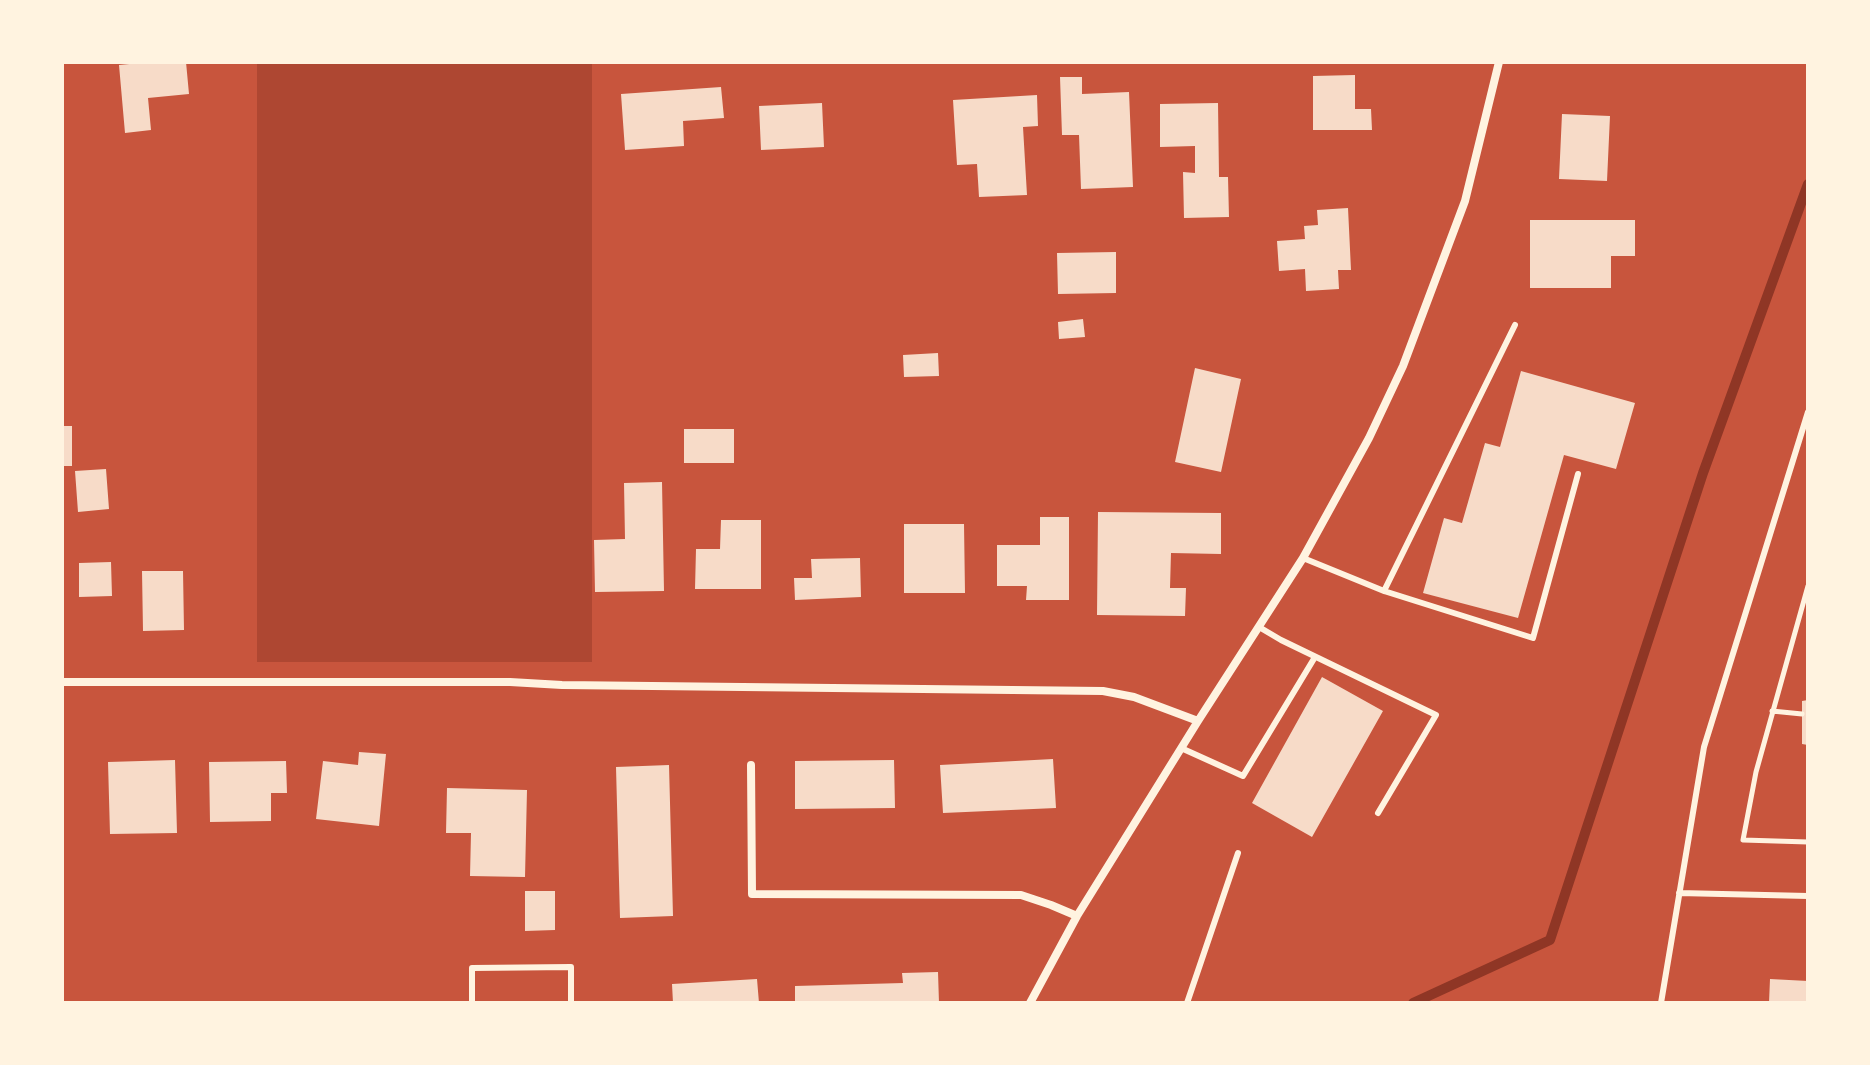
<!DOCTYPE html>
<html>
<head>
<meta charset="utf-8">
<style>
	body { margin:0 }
	#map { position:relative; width:1870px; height:1065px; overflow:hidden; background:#c8553d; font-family:Overpass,sans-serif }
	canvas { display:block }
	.frame { position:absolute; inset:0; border:64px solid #fff3e0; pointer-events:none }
</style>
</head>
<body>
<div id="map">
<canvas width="1870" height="1065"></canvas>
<div class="frame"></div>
</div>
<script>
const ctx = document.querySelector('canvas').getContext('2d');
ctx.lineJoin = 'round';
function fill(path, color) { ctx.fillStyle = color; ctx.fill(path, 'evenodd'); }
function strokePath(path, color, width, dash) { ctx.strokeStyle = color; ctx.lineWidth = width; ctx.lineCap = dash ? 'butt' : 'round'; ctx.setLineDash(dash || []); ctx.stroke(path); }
fill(new Path2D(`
	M257,62H592V662H257Z`), '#ae4732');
strokePath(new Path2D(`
	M1413,1003L1550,940L1703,473L1808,184`), '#8f3625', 10);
fill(new Path2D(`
	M150,62H186L189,94L148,98L151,130L125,133L119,65Z
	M1355,75V109H1371L1372,130H1313V76Z
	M1060,77H1082V94L1129,92L1133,187L1081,189L1079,135H1062Z
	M721,87L724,118L683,121L684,146L625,150L621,94Z
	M1037,95L1038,126L1023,127L1027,195L979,197L977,164L957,165L953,100Z
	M822,103L824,147L761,150L759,106Z
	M1218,103L1219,177H1228L1229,217L1184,218L1183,172L1195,173V146L1160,147V104Z
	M1562,114L1610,116L1607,181L1559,179Z
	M1348,208L1351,270H1338L1339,289L1306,291L1305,269L1279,271L1277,241L1305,239L1304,226L1318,225L1317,210Z
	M1530,220H1635V256H1611V288H1530Z
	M1116,252V293L1058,294L1057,253Z
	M1083,319L1085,337L1059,339L1058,322Z
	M938,353L939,376L904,377L903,355Z
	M1195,368L1241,379L1221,472L1175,462Z
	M1521,371L1635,403L1616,469L1564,455L1518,618L1423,593L1444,518L1462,523L1485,443L1500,447Z
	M62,426H72V466H62Z
	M684,429H734V463H684Z
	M106,469L109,509L78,512L75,471Z
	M662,482L664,591L595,592L594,540L625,539L624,483Z
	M1098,512L1221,513V554L1171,553L1170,588H1186L1185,616L1097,615Z
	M1040,517H1069V600H1026L1027,586H997V545H1040Z
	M721,520H761V589H695L696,549H720Z
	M904,524H964L965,593H904Z
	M860,558L861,597L795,600L794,578H812L811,559Z
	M111,562L112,596L79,597V563Z
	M142,571H183L184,630L143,631Z
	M1322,677L1383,711L1312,837L1252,803Z
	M1808,700V745L1802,744V701Z
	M359,752L386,754L379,826L316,819L323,761L358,765Z
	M1053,759L1056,808L943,813L940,765Z
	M175,760L177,833L110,834L108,762Z
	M894,760L895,808L795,809V761Z
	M286,761L287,793H271V821L210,822L209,762Z
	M669,765L673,916L620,918L616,767Z
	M447,788L527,790L525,877L470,876L471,833H446Z
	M525,891H555V930L525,931Z
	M938,972L939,1003H795V986L903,983L902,973Z
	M757,979L759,1003H673L672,984Z
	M1770,979L1808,981V1003H1769Z`), '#f7dbc8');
strokePath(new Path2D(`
	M1808,586L1756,772L1743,840L1808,842
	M1772,711L1802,714`), '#fff3e0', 5);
strokePath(new Path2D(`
	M1303,558L1384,591L1533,638L1578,474
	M1384,591L1515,325
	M1259,627L1281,640L1436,715L1378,813
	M1181,748L1243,776L1315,657
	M1679,893L1808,896
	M472,1003V968L571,967V1003
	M1187,1003L1238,853
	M1661,1003L1704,747L1808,412`), '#fff3e0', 6);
strokePath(new Path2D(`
	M62,682H510L562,685L1103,691L1134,697L1198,721
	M751,765L752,894L1021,895L1051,905L1077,916
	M1030,1003L1077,916L1198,721L1303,558L1369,438L1403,366L1465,201L1499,62`), '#fff3e0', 8);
</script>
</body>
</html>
